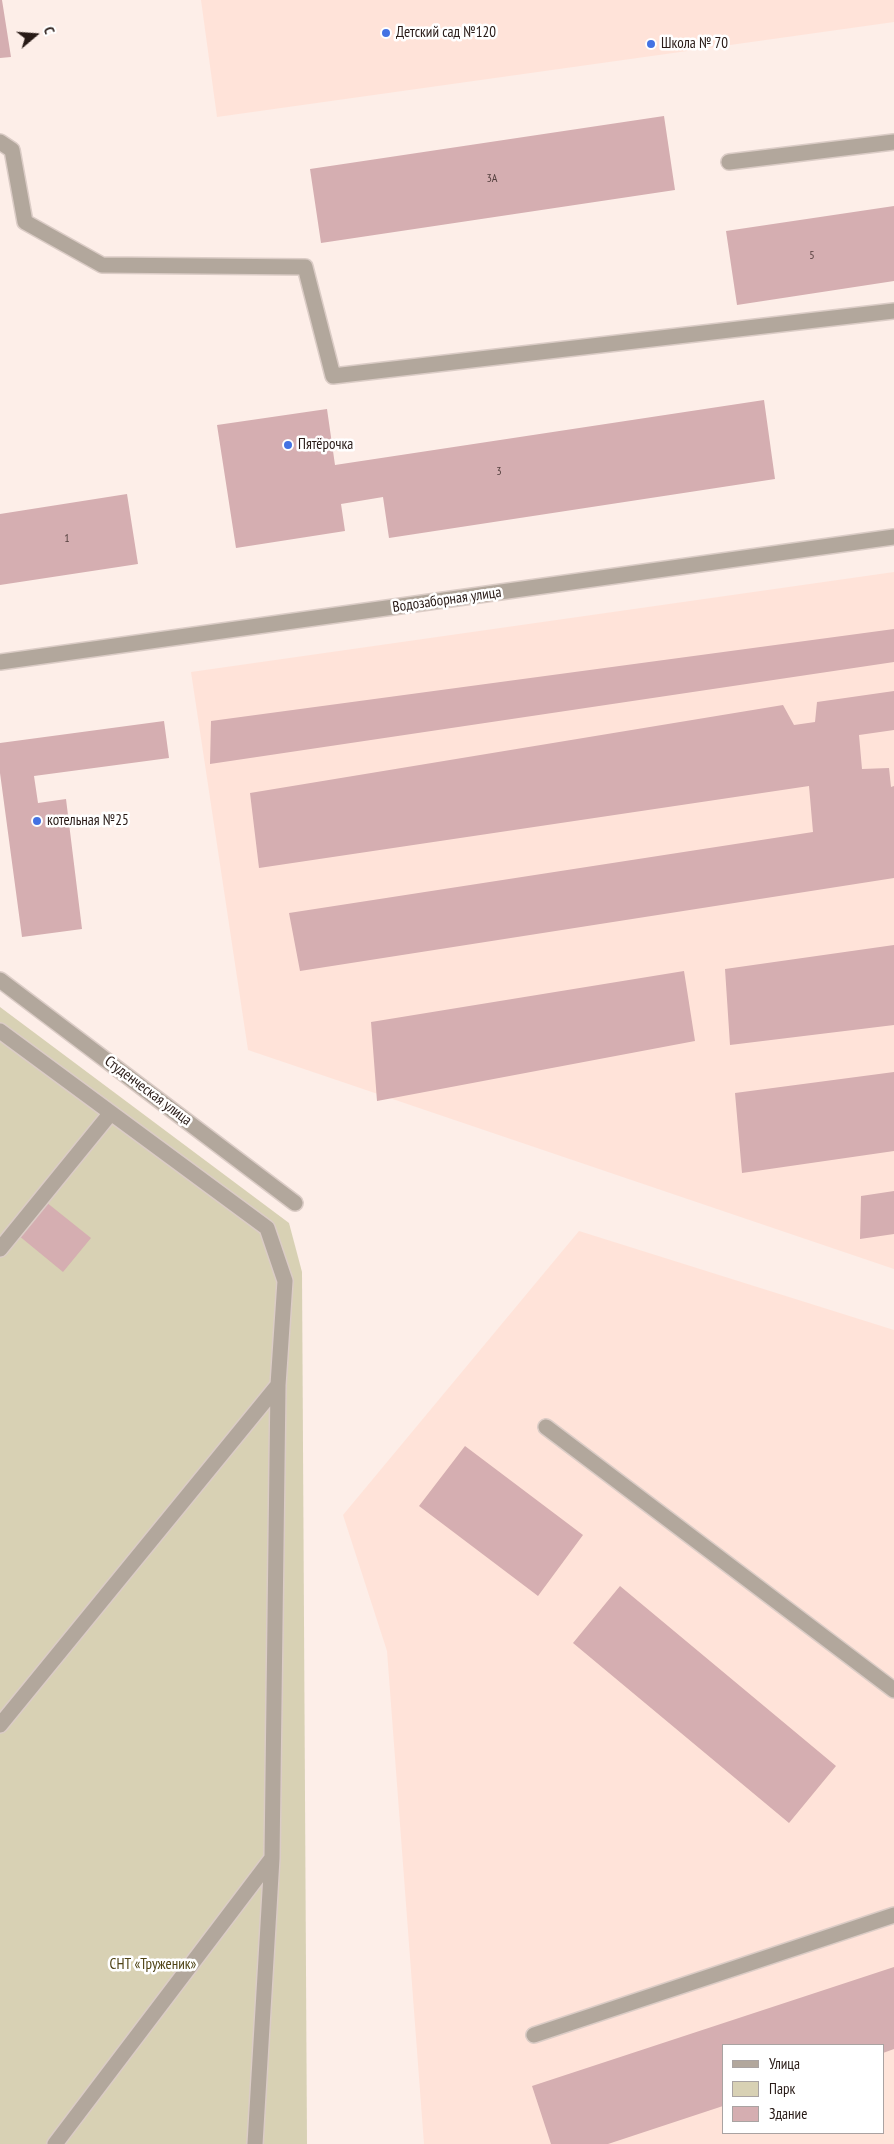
<!DOCTYPE html>
<html>
<head>
<meta charset="utf-8">
<style>
	body { margin:0 }
	#map { position:relative; width:894px; height:2144px; overflow:hidden; background:#fdeee8; font-family:"PT Sans Narrow",sans-serif }
	canvas { display:block }
	.legend { position:absolute; left:722px; top:2044px; width:162px; height:90px; box-sizing:border-box; background:#fff; border:1px solid #a9a3a2; margin:0; padding:6px 9px; list-style:none; font-size:15px; color:#281a16 }
	.legend li { display:flex; align-items:center; gap:10px; height:25px }
	.legend b { width:25px; border:1px solid #a9a3a2 }
	.north { position:absolute; left:10px; top:10px; width:50px; height:50px; -webkit-text-stroke:4px #fff; paint-order:stroke; rotate:72deg; font-size:14px; font-weight:700; line-height:20px; text-align:center; color:#281a16 }
	.north::after { content:''; display:block; margin:auto; width:18px; height:22px; background:#281a16; clip-path:polygon(50% 0,100% 100%,50% 72%,0 100%) }
</style>
</head>
<body>
<div id="map">
<canvas width="894" height="2144"></canvas>
<ul class="legend">
<li><b style="height:6px;background:#b2a79c"></b>Улица</li>
<li><b style="height:14px;background:#d8d1b4"></b>Парк</li>
<li><b style="height:14px;background:#d5aeb1"></b>Здание</li>
</ul>
<div class="north">С</div>
</div>
<script>
const ctx = document.querySelector('canvas').getContext('2d');
ctx.lineJoin = 'round';
function fill(path, color) { ctx.fillStyle = color; ctx.fill(path, 'evenodd'); }
function strokePath(path, color, width, dash) { ctx.strokeStyle = color; ctx.lineWidth = width; ctx.lineCap = dash ? 'butt' : 'round'; ctx.setLineDash(dash || []); ctx.stroke(path); }
function write(font, color, halo, rows, align = 'center') {
  ctx.font = font + ' "PT Sans Narrow",sans-serif'; ctx.lineWidth = 5; ctx.setLineDash([]); ctx.textBaseline = 'middle'; ctx.strokeStyle = halo; ctx.fillStyle = color; for (const [text, x, y, turn = 0] of rows) {
    ctx.save(); ctx.translate(x, y); ctx.rotate((+turn || 0) * Math.PI / 180); ctx.textAlign = isNaN(turn) ? turn : align; if (halo) ctx.strokeText(text, 0, 0); ctx.fillText(text, 0, 0); ctx.restore();
  }
}
fill(new Path2D(`
	M201,0H894V22L217,117Z
	M894,572V1269L248,1050L191,672Z
	M579,1231L894,1330V2144H424L387,1651L343,1515ZM723,2045H883V2133H723Z`), '#ffe3d9');
fill(new Path2D(`
	M0,1007L289,1223L302,1272L307,2144H0Z`), '#d8d1b4');
fill(new Path2D(`
	M0,0H2L11,57L0,58Z
	M664,116L675,190L321,243L310,169Z
	M894,206V281L737,305L726,231Z
	M764,400L775,479L389,538L383,497L341,504L345,531L236,548L217,425L327,409L335,465Z
	M127,494L138,564L0,585V514Z
	M894,629V662L210,764L211,721Z
	M894,691V730L859,735L862,769L889,768L891,787L894,786V878L300,971L289,913L813,832L809,786L259,868L250,793L783,705L794,725L815,722L817,702Z
	M164,721L169,758L34,776L38,803L66,799L82,929L22,937L0,773V743Z
	M894,945V1025L730,1045L725,969Z
	M684,971L695,1041L377,1101L371,1022Z
	M894,1072V1151L742,1173L735,1093Z
	M894,1191V1234L860,1239L861,1196Z
	M46,1202L91,1238L63,1272L18,1235Z
	M465,1446L583,1535L538,1596L419,1506Z
	M620,1586L836,1766L789,1823L573,1643Z
	M894,1967V2049L883,2053V2045H723V2106L608,2144H551L532,2086Z`), '#d5aeb1');
const service = new Path2D(`
	M0,142L12,150L25,222L102,265L305,267L333,376L894,311
	M729,162L894,142
	M0,1031L267,1228L285,1281L278,1385L272,1858L255,2144
	M0,1249L110,1114
	M546,1427L894,1690
	M0,1725L278,1385
	M534,2035L894,1915
	M55,2144L272,1858`);
const minor = new Path2D(`
	M0,662L894,537
	M0,980L295,1203`);
strokePath(service, '#dbccc6', 18);
strokePath(minor, '#dbccc6', 18);
strokePath(service, '#b2a79c', 15);
strokePath(minor, '#b2a79c', 15);
for (const [x, y, r, color] of [
	[386,33,5,"#4372e3"],
	[651,44,5,"#4372e3"],
	[288,445,5,"#4372e3"],
	[37,821,5,"#4372e3"]
]) { const dot = new Path2D(); dot.arc(x, y, r, 0, 2 * Math.PI); ctx.fillStyle = color; ctx.fill(dot); strokePath(dot, '#fff', 2); }
write('12px', '#533f3d', null, [
	["3А",492,179],
	["5",812,256],
	["3",499,472],
	["1",67,539]
]);
write('15px', '#281a16', '#fff', [
	["Детский сад №120",396,33],
	["Школа № 70",661,44],
	["Пятёрочка",298,445],
	["котельная №25",47,821]
], 'left');
write('15px', '#281a16', '#fff', [
	["Водозаборная улица",447,600,-8],
	["Студенческая улица",148,1091,37]
]);
write('15px', '#4f4315', '#fff', [
	["СНТ «Труженик»",153,1965]
]);
</script>
</body>
</html>
